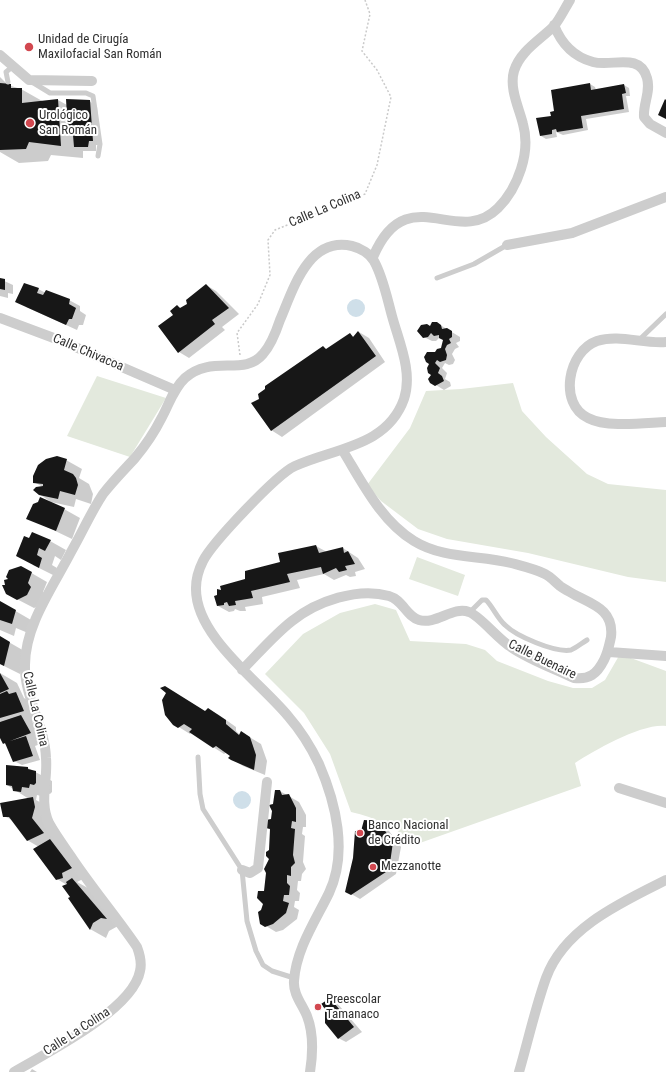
<!DOCTYPE html>
<html>
<head>
<meta charset="utf-8">
<style>
	body { margin:0 }
	canvas { display:block; background:#fff }
</style>
</head>
<body>
<canvas width="666" height="1072"></canvas>
<script>
const ctx = document.querySelector('canvas').getContext('2d');
ctx.lineJoin = 'round';
function fill(path, color) { ctx.fillStyle = color; ctx.fill(path, 'evenodd'); }
function strokePath(path, color, width, dash) { ctx.strokeStyle = color; ctx.lineWidth = width; ctx.lineCap = dash ? 'butt' : 'round'; ctx.setLineDash(dash || []); ctx.stroke(path); }
function write(font, color, halo, rows, align = 'center') {
  ctx.font = font + ' "Roboto Condensed",sans-serif'; ctx.lineWidth = 4; ctx.setLineDash([]); ctx.textBaseline = 'middle'; ctx.strokeStyle = halo; ctx.fillStyle = color; for (const [text, x, y, turn = 0] of rows) {
    ctx.save(); ctx.translate(x, y); ctx.rotate((+turn || 0) * Math.PI / 180); ctx.textAlign = isNaN(turn) ? turn : align; if (halo) ctx.strokeText(text, 0, 0); ctx.fillText(text, 0, 0); ctx.restore();
  }
}
fill(new Path2D(`
	M97,376L166,398L130,457L67,436Z
	M513,383L522,411L546,437L587,474L608,484L666,490V582L628,577L528,553L447,539L418,529L381,501L367,485L410,428L426,391L461,389Z
	M417,557L465,575L458,596L409,579Z
	M375,604L396,610L410,641L466,644L485,650L497,661L548,681L573,688H592L605,680L620,654L666,671V726C642,723 595,750 575,763L581,786L417,844C396,829 376,817 351,812L330,754L304,713L265,674L303,634L340,613Z`), '#e3e9dd');
fill(new Path2D(`
	M347 308a9 9 0 1 1 18 0a9 9 0 1 1-18 0Z
	M233 800a9 9 0 1 1 18 0a9 9 0 1 1-18 0Z`), '#cfdfe9');
fill(new Path2D(`
	M0,77L8,85L21,89L44,102L58,100L67,105L89,101L97,106L100,145H96V151H83V158L51,155L48,161L19,163L0,152Z
	M590,84L595,87L596,90L624,85L629,88L630,96H626L629,112L586,119L588,130L563,135L556,132L557,137L546,139L541,136L556,112Z
	M0,279L13,285V294L8,293V298L0,296Z
	M206,285L216,291L239,314L222,327L225,330L189,358L179,352L174,315L177,306L182,309L189,304Z
	M38,289L46,293L69,300L80,306V311L86,315L83,325H79L77,330L26,307Z
	M437,323L460,337V341L456,343L459,347L455,349L452,354L455,360L453,364L449,365L445,363L442,368L447,373L445,379L450,382L451,386L444,390L431,382L432,375L431,364L435,353L442,349L444,340L439,338L436,341H432L424,337L430,327Z
	M359,332L369,338L385,362L282,437L271,430L327,350L350,334L354,337Z
	M66,460L82,469L79,478L89,484L93,494L91,504L76,499L74,507L51,502L36,492L35,490L43,487L34,482Z
	M64,509L80,518L72,539L28,518Z
	M29,539L50,541L66,550L61,560L55,556L52,565L57,568L55,576L33,565Z
	M316,546L327,552L343,548L358,558L365,569L355,572L356,576L350,577L346,575L334,580L324,574L297,580L300,588L262,597L263,604L245,607L246,611H240L235,609L234,611L229,612L218,606L222,591Z
	M21,567L47,582L43,592V604L34,608L7,594L6,586Z
	M0,602L31,620L28,633L16,628L14,636L0,630Z
	M0,637L26,652L20,674L0,664Z
	M0,673L17,683L24,698L31,702L39,720L32,722L37,725L46,742L35,746L40,760L22,765L14,761L8,746L4,743L0,735Z
	M165,687L206,712L208,709L219,715L236,727V731L240,735L241,732L261,744L267,761L265,775L243,766L230,758L232,755L227,752L224,754L191,733L190,734L174,724Z
	M28,768L52,781V792L50,794L46,793L45,797L37,795L36,800L49,807L50,816L87,877L77,882L88,888L118,926L109,931L106,938L90,929L67,885L57,879L39,847L27,840L14,821L4,816L29,799L7,785Z
	M280,791L299,802L306,815V827H303L302,834L305,836L303,862L306,869L302,874L301,881H298L297,890L300,893L299,901H295L294,907L299,910L297,919L283,930L276,932L261,923L270,859L271,830L267,828L272,819L274,804Z
	M377,822L386,827L401,847L396,874L360,899L346,891L362,832Z
	M330,999L337,1003L362,1032L346,1042L338,1038Z
	M32,1069L37,1072H30Z`), '#0003');
fill(new Path2D(`
	M0,83L11,84V88H22V103L58,99L61,146L29,142L26,149L0,150Z
	M590,83L591,90L624,84L626,93L622,94L624,109L581,116L583,128L557,132L556,129L552,130V134L540,136L536,118L551,116L550,112L554,111L551,90Z
	M66,99L90,100L93,141H89L88,147H74L73,135L68,133Z
	M665,99L666,100V119L658,115Z
	M0,278L5,279V290L0,289Z
	M24,283L39,288L37,293L43,295L46,290L70,299L69,304L76,308L72,319H69L66,325L15,302Z
	M206,284L229,308L212,320L215,324L178,353L158,326L173,315L170,311L177,305L180,308L187,304L186,300Z
	M432,322H437L441,325L442,329L447,328L452,331V337L449,339L451,343L447,345L445,349L447,355L446,360L440,362L437,360L435,363L440,368L438,373L442,376L444,381L435,386L430,383L428,379L431,375L428,373L427,368L429,364L426,362L424,357L427,352H435L437,349L441,348L443,340L439,338V335L434,336L431,333L428,337L423,338L417,331L421,325L427,324L430,326Z
	M358,331L376,356L271,431L251,403L259,399L258,394L265,389V386L323,346L326,349L350,333L353,337Z
	M57,456L67,459L64,470L73,474L76,478L78,485L75,495L60,491L58,499L39,495L33,490L36,487L43,486V484L33,483V476L38,465L46,459Z
	M40,497L65,508L56,531L26,519L33,504L38,502Z
	M32,532L51,540L45,551L39,548L37,555L42,558L39,568L16,556L24,536L29,538Z
	M316,545L319,553L343,547L344,553L348,551L355,564L345,566L347,570L339,572L336,568L323,574L321,567L287,574L290,582L251,591L253,598L235,601L236,605L229,606L227,602L224,603V605L217,606L214,596L217,595V589L221,590L220,586L245,579V571L280,562L278,553Z
	M21,566L32,572L28,583L31,587L27,595L17,600L6,594L2,585H5L4,580L8,579L6,577L9,570Z
	M0,601L16,610L12,624L0,620Z
	M0,636L10,642L4,666L0,664Z
	M0,673L9,689L0,693Z
	M165,686L205,711L208,708L226,720V724L239,735L241,731L250,737L256,755L254,770L231,760L228,758L230,756L216,746L213,748L189,732L192,729L184,724L178,728L173,725L165,715L162,700L166,693L160,688Z
	M7,691L9,694L16,692L24,711L0,718V694Z
	M21,715L31,733L10,741L26,736L33,756L13,762L5,743L3,744L0,738V722Z
	M6,765L28,767V769L36,771V783L34,785L30,784L29,788L22,787L21,792L13,791L12,786L6,785Z
	M275,790H280L282,795L289,794L296,808V822L292,821L291,828L295,829L293,855L295,863L291,867V876L287,875V883L290,886L289,895H284L283,901L289,903L286,913L273,924L265,927L260,924L258,912L261,910L263,904L257,898L258,891H264L266,873L264,869L269,859L266,856V852L269,850L270,829L266,828V820L271,819L272,811L269,805L273,804Z
	M33,797L35,807L32,818L44,833L27,841L9,817H3L0,803Z
	M364,820L378,821L393,842L389,870L351,895L345,892L353,858L355,831H361Z
	M50,839L72,868L62,873L63,878L56,880L33,849Z
	M72,878L107,919L101,918L93,923L90,930L68,898L70,897L62,886L67,884L66,882Z
	M330,998L354,1027L338,1039L325,1023V1009L321,1004Z`), '#171717');
strokePath(new Path2D(`
	M240,355L237,333L258,304L270,275L268,240L275,230L365,194L377,165L391,97L377,70L362,51L370,14L365,0`), '#cacaca', 1.5, [2, 2]);
strokePath(new Path2D(`
	M8,82L6,72L12,67
	M32,82L50,93H86L93,96L100,144L98,156
	M437,278L474,264L507,245
	M639,340L666,314
	M470,612L482,600H486C493,607 497,618 505,625C516,636 555,653 571,650C576,648 582,643 587,640
	M198,757L200,794L203,809L242,870L247,921L256,951L263,965L272,971L294,978`), '#cdcdcd', 5);
strokePath(new Path2D(`
	M554,25C561,43 574,57 593,62C612,67 640,52 647,78C651,92 643,103 644,117L650,124L666,133
	M0,55L29,80L92,81
	M507,245L572,233L666,197
	M373,257C407,177 457,249 498,208C518,188 531,152 523,124C519,108 509,88 514,71C520,51 540,40 554,26C560,19 565,8 570,0
	M0,318L59,340L175,390
	M666,342C643,344 619,334 597,341C568,351 558,404 588,418C607,428 644,423 666,422
	M609,652L666,656
	M242,670C258,654 274,635 292,621C317,601 358,587 389,596C403,600 406,616 419,620C436,625 453,606 469,612C479,615 499,640 511,647C530,660 553,668 574,678C589,680 597,674 604,660C608,652 609,646 611,637C614,611 595,605 575,595C570,592 564,589 560,586C555,582 551,577 545,574C535,569 522,566 511,563C479,555 443,559 414,541C381,521 362,482 343,451
	M619,788L666,803
	M242,870L250,873L258,868L267,782
	M14,1072C46,1053 133,1010 140,971C142,963 140,955 137,947C116,916 91,887 70,855C63,845 55,834 49,823C39,802 48,780 46,758C45,726 24,697 25,665C25,625 53,587 71,552C82,533 91,512 103,494C113,481 124,470 135,458C145,446 154,433 161,419C169,405 173,389 185,378C212,354 244,377 263,354C271,345 276,332 280,320C293,290 308,236 352,246C361,248 370,254 374,261C383,277 387,298 392,316C399,342 413,372 404,399C387,447 334,448 295,466C277,474 212,543 203,561C199,569 196,579 196,588C195,636 260,682 288,716C301,731 311,747 319,764C336,803 348,853 329,893C316,920 296,949 294,981C293,994 302,1004 307,1016C314,1034 313,1053 310,1072
	M519,1072C528,1041 535,1009 546,978C564,928 622,902 666,880`), '#cdcdcd', 10);
for (const [x, y, r, color] of [
	[29,47,5,"#d24850"],
	[30,123,5,"#d24850"],
	[360,833,4,"#d24850"],
	[373,867,4,"#d24850"],
	[318,1007,4,"#d24850"]
]) { const dot = new Path2D(); dot.arc(x, y, r, 0, 2 * Math.PI); ctx.fillStyle = color; ctx.fill(dot); strokePath(dot, '#fff', 1.5); }
write('13px', '#303030', '#fff', [
	["Unidad de Cirugía",38,40],
	["Maxilofacial San Román",38,55],
	["Urológico",39,116],
	["San Román",39,131],
	["Banco Nacional",368,826],
	["de Crédito",368,841],
	["Mezzanotte",381,867],
	["Preescolar",326,1000],
	["Tamanaco",326,1015]
], 'left');
write('13px', '#303030', '#fff', [
	["Calle La Colina",325,209,-23],
	["Calle Chivacoa",88,353,23],
	["Calle Buenaire",542,660,26],
	["Calle La Colina",35,709,77],
	["Calle La Colina",77,1032,-33]
]);
</script>
</body>
</html>
